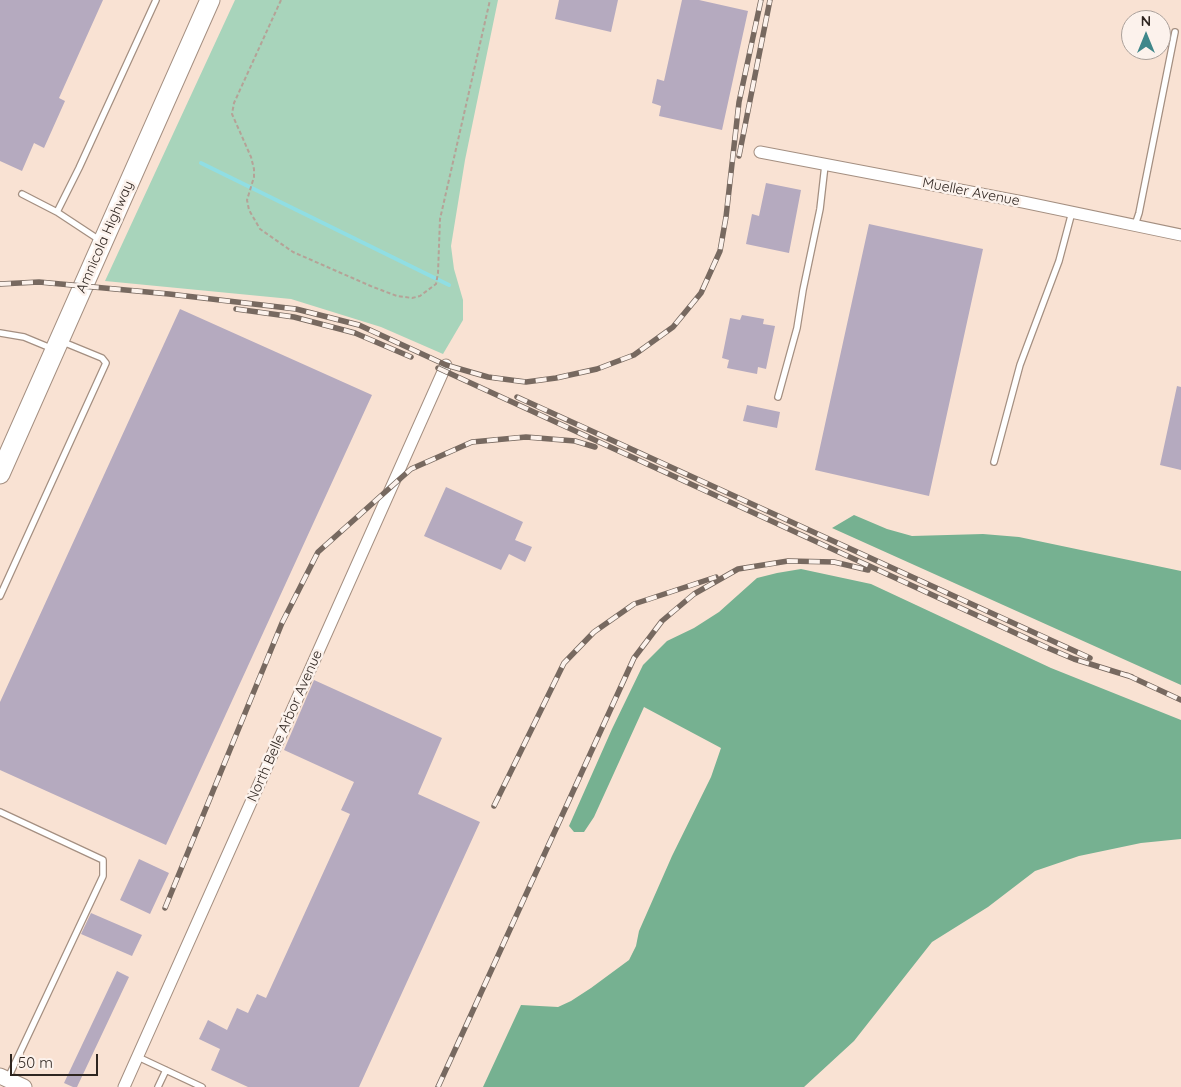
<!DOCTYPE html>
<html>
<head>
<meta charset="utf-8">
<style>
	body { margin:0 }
	#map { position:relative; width:1181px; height:1087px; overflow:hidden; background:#f9e2d3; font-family:Quicksand,sans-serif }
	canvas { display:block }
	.north { position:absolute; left:1121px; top:10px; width:50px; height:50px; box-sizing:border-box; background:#fcf2ec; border:1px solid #aaa09a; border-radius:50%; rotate:0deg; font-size:14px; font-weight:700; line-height:20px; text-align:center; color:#2e2520 }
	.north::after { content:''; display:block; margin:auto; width:18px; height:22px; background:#3f878a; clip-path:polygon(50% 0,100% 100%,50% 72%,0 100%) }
	.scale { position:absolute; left:10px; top:1054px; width:88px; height:22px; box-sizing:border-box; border:2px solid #2e2520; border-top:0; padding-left:6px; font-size:15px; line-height:18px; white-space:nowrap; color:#2e2520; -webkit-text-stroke:4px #fcf2ec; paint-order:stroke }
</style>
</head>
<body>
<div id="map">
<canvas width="1181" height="1087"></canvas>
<div class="north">N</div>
<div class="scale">50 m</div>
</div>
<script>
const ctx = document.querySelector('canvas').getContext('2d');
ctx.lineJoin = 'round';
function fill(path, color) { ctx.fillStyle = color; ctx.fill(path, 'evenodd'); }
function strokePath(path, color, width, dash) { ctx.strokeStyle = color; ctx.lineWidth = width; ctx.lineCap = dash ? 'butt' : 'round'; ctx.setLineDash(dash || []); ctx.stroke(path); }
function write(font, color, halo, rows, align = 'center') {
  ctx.font = font + ' Quicksand,sans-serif'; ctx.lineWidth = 5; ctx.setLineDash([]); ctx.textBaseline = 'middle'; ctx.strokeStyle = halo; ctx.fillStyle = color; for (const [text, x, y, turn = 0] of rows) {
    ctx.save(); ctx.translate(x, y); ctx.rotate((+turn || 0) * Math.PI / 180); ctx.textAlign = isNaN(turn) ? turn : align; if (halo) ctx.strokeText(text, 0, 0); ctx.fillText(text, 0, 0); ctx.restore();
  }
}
fill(new Path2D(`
	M235,0H498L465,160L451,246L454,269L463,300V320L443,354L381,327L291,299L105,281Z`), '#a8d4bb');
fill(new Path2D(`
	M854,515L887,529L912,536L983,534L1019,537L1181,571V685L832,528Z
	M801,569L871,584L1051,668L1181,720V839L1141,843L1079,856L1035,871L988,907L932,942L854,1041L804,1087H483L521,1005L558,1007L571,1001L591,988L629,960L636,946L639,931L672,856L711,777L721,748L644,707L594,817L584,832H574L569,826L612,729L643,665L667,641L694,628L719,612L757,578L777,573Z`), '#76b191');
strokePath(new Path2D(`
	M201,163L449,285`), '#90dee3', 4);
fill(new Path2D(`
	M0,0H103L59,98L65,101L44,148L34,143L22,171L0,161Z
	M559,0H618L611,32L555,19Z
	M682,0H699L748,11L722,130L659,116L661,106L652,103L657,79L664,81Z
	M766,183L801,190L789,253L746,244L752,214L759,216Z
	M869,224L983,249L929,496L815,470Z
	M180,309L372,395L166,845L0,770V702Z
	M742,315L764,319L763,324L775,326L766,369L758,367L757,374L727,368L729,360L722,358L730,318L740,320Z
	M1177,386L1181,387V470L1160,465Z
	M747,405L780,412L777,428L743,421Z
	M446,487L523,522L515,540L532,547L525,562L509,554L501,570L424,536Z
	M314,680L442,738L418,794L480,822L359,1087H248L211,1070L220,1049L199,1039L208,1020L227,1030L237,1008L248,1013L257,994L266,998L350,814L341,810L354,782L284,750Z
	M139,859L169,873L150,914L120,900Z
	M91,913L142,935L132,956L81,934Z
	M117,971L129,977L77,1087H73L64,1083Z`), '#b5aabf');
const service = new Path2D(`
	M22,194L57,212
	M1135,225L1139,213L1175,32
	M101,241L57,212L79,168L156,0
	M0,333L24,337L53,349
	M778,397L797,328L803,290L820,209L825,165
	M994,462L1020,365L1059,261L1072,212
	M0,596L106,363L102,358L63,342
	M0,812L103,860V876L8,1078
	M138,1057L202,1087
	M158,1087L166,1070`);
const minor = new Path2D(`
	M760,152L1023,202L1181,235
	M124,1087L446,365`);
const tertiary = new Path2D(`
	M0,1076L24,1087`);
const primary = new Path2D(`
	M0,474L210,0`);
strokePath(service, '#a48f81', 8);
strokePath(minor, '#a48f81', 13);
strokePath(tertiary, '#a48f81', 17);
strokePath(primary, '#a48f81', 21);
strokePath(new Path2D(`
	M281,0L234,103L232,114L251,157L254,169V177L247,200L249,210L260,229L293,252L373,287L397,296L412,298L420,296L436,284L438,273L440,219L490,0`), '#b5a297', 2, [4, 2.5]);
strokePath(service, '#fff', 5.5);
strokePath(minor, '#fff', 11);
strokePath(tertiary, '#fff', 15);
strokePath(primary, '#fff', 19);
const rail = new Path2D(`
	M739,156L770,0
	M0,284L39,282L169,294L296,309L359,325L446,365L488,377L526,382L556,378L597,369L634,355L673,327L701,293L720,251L726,217L739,102L761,0
	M236,309L294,317L355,333L411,357
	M438,368L1048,648L1074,659L1132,677
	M517,397L1090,658
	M1127,675L1181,700
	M494,806L564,663L594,632L634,604L716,577
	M165,908L282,623L318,552L411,469L472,442L526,437L575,441L595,447
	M438,1087L634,658L662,621L694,594L738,569L788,561L834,562L868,570`);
strokePath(rail, '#776960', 5.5);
strokePath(rail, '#fcf2ec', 4, [11]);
write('14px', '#2e2520', '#fcf2ec', [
	["Mueller Avenue",971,192,11],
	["Amnicola Highway",105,237,-66],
	["North Belle Arbor Avenue",285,726,-66]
]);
</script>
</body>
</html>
